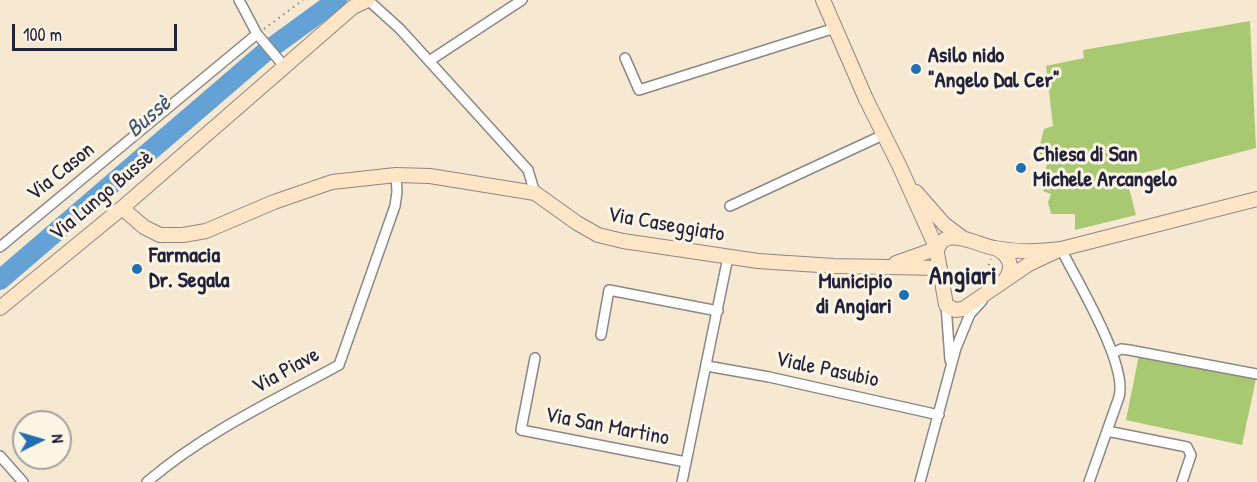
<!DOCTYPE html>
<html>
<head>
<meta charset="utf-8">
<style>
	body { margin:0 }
	#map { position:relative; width:1257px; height:482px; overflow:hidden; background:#f7e9d1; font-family:"Patrick Hand",sans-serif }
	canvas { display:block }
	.north { position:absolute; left:12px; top:410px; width:60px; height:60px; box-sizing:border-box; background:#fcf5e5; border:2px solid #a5a1a1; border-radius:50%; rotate:85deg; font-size:16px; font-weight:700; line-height:24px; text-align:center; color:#22223b }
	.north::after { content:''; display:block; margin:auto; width:21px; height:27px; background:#1f6fb2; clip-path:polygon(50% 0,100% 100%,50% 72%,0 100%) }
	.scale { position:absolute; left:12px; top:24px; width:165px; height:27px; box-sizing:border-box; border:3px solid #22223b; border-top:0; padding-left:8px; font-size:18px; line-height:21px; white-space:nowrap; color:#22223b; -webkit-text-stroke:4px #fcf5e5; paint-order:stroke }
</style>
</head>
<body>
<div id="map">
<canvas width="1257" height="482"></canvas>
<div class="north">N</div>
<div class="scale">100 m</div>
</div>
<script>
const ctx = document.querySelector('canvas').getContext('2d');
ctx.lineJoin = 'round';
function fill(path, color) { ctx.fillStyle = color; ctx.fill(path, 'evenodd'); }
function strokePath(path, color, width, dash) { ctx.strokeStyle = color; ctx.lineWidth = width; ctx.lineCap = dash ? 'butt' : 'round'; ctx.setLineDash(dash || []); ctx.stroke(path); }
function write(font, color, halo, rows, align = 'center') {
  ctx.font = font + ' "Patrick Hand",sans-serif'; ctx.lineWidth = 6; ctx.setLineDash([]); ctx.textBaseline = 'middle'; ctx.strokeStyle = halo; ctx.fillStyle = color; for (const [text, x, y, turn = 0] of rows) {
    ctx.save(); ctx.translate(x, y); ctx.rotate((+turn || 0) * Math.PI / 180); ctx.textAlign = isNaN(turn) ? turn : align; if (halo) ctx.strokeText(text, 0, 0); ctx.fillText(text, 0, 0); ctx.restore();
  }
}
fill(new Path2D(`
	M1250,21L1256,148L1164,172L1163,168L1126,177L1136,215L1075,230V214H1051L1048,202L1051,194L1043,191L1044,188L1041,186L1047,164L1044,163L1043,156L1038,153L1044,129L1053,126L1046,66L1084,58L1083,50Z
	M1139,355L1256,379L1242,445L1126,420Z`), '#a8c971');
strokePath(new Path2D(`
	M0,280L264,53L337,0`), '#64a2d5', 20);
const street = new Path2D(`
	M239,0L257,34L284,66
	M368,0L400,29L528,170L535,193
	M625,58L639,90L835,28
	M429,61L522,0
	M730,206L883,135
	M0,247L257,34
	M1061,249C1077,281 1128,364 1119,397L1089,482
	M946,305L950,360
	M601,335L609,290L718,311
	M1113,353L1121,349L1129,350L1257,374
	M535,358L521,430L686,462
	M707,366L769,377L939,415
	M1107,431L1187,447L1191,455L1182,482
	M0,456L23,482
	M147,482C204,433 273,401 339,365L395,206L397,192L396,175
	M682,482L728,257
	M920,482L956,348L970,314L982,301`);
const secondary = new Path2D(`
	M823,0L866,99L899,165L936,247L946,305L955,310L963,309L1029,264L1061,249
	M916,192L944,224L964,239
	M122,208L144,227L160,235H183L206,231L274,202L332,182L396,175L430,176L535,193L577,223L598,235L623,241L758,261L834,266L940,268
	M995,248C1009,254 1015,267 1005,280
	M896,263L938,248C940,243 942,240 948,238C962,235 980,245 994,248C1016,252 1039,252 1061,249L1257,199
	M0,308L122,208L353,7L368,0`);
strokePath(street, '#8c8686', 12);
strokePath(secondary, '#8c8686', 16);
strokePath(new Path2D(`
	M264,29L303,0
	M982,282L991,259
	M953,288L977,283`), '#8c8686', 2, [1.5, 4.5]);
strokePath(street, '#fff', 9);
strokePath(secondary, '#fde5c5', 14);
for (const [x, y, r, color] of [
	[916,69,6,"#1f6fb2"],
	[1021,168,6,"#1f6fb2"],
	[137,269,6,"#1f6fb2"],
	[904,295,6,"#1f6fb2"]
]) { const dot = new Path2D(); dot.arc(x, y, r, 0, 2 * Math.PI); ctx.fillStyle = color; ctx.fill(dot); strokePath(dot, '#fcf5e5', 2); }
write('bold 22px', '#22223b', '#fcf5e5', [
	["Asilo nido",928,56],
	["\"Angelo Dal Cer\"",928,81],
	["Chiesa di San",1033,155],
	["Michele Arcangelo",1033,180],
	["Farmacia",149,256],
	["Dr. Segala",149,281],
	["Municipio",892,282,"right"],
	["di Angiari",892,307,"right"]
], 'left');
write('22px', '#22223b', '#fcf5e5', [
	["Via Cason",61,172,-39],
	["Via Lungo Bussè",102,196,-40],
	["Via Caseggiato",666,225,10],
	["Viale Pasubio",827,370,12],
	["Via Piave",286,371,-29],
	["Via San Martino",607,427,11]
]);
write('italic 24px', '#3c5579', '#fcf5e5', [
	["Bussè",149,117,-41]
]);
write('bold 26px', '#22223b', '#fcf5e5', [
	["Angiari",963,277]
]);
</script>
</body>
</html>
